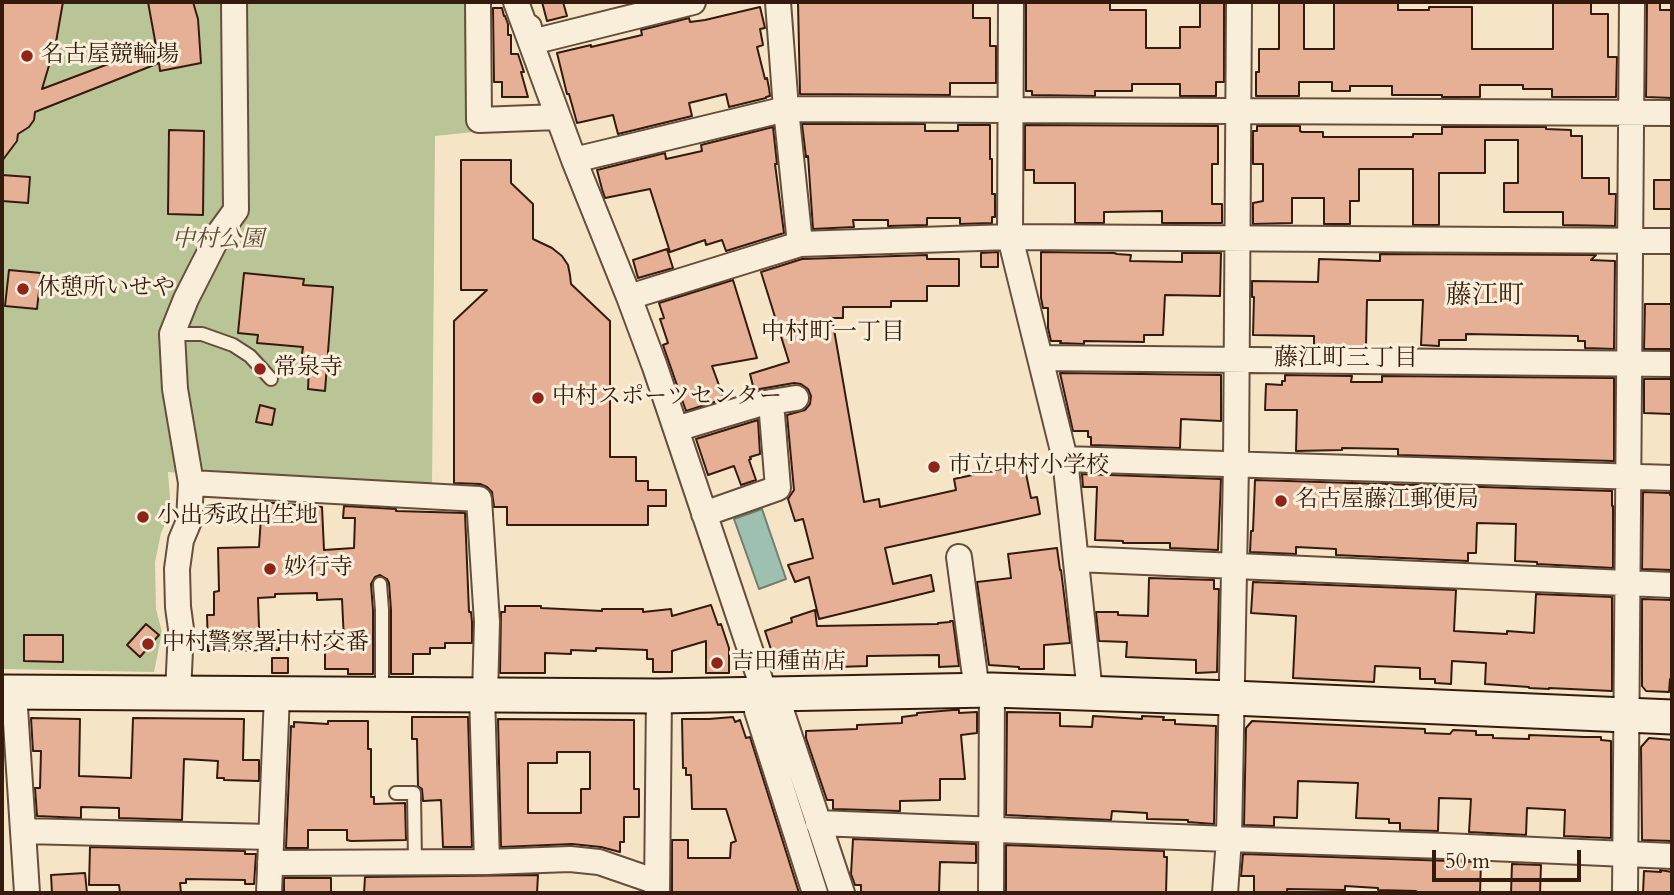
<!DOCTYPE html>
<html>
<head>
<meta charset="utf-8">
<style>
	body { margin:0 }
	#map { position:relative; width:1674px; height:895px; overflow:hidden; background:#f5e5c6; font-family:Cardo,serif }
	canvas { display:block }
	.frame { position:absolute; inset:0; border:4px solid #351b0d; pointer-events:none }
	.scale { position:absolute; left:1432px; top:850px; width:149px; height:32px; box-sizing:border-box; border:4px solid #351b0d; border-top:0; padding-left:9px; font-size:21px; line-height:24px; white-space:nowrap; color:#351b0d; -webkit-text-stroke:5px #f8eeda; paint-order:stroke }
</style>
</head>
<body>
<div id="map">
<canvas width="1674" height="895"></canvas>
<div class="frame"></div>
<div class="scale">50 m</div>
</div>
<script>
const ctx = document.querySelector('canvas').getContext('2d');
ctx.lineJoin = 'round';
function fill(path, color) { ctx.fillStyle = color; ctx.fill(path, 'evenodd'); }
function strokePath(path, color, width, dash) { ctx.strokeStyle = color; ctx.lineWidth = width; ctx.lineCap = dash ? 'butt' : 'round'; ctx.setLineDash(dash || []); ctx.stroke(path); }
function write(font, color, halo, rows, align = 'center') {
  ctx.font = font + ' Cardo,"Noto Serif JP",serif'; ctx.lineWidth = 6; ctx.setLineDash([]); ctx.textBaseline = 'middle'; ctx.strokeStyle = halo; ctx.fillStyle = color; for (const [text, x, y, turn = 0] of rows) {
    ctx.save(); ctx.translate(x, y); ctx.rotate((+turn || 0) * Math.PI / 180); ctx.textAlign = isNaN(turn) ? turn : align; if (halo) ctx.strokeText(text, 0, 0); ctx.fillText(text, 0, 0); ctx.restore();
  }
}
fill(new Path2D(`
	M2,2H473V132L435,136L432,488L344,487L168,472L170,498L168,517L161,533L155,562L156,609L162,632L154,672L2,669Z`), '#b9c597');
const water = new Path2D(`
	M762,509L786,579L759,589L734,519Z`);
fill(water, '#9dc0b0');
strokePath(water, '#737e6f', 2);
const building = new Path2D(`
	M2,2H63L56,42L42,89L156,46L148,2H193L198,19L201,63L160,71L159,63L35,112L34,120L29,127L18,134L17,141L2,161Z
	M542,2H563L567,16L547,21Z
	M798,2H973V18H990V46H996V83H950V95L800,94Z
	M1026,2H1110V10H1146V48H1180V27H1200V2H1224V82H1216V96H1180V84H1132V91H1095V96L1032,95V91H1026Z
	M1279,2H1304V49H1334V2H1398V10H1429V7H1472V49H1553V2H1591V14H1608V57H1617L1616,97H1552V89H1523V85H1480V97H1442V95H1392V86H1350V91H1332V82H1299V96H1256V72H1259V49H1279Z
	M1647,2H1660V10H1672V98L1646,97Z
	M760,7L765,28L760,29L763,45L757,47L765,79L767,78L769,88L770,96L766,97V98L729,107L726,94L689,103L692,116L618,134L613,115L577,123L569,94H567L557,53L591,45V47L642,35L641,30L689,18L690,22L705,20Z
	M493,8H502L504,16H505L508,24V35H511V54H518L524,72H521L528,97H502V82H494Z
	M802,124H925V131H958V125H990V159H992V194H995V217H992V223L960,224V218H927V225L888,226V220H853L854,227L813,229L808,156L806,157Z
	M1025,125L1218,126V164H1212V204H1222V223H1162V211L1104,212V223H1075V183H1034V170H1025Z
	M1257,126H1300V131L1302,132H1323V137H1413V134H1442V127H1546V129L1571,130V136H1582V178H1609V194H1616L1615,226L1563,225V212H1504V183H1518V140H1485V173H1439V225H1413V169H1359V201H1350V224H1324V198H1292V223L1253,224V203L1263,201V164H1253V131H1257Z
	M773,127L777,164H775L784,233L726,251L722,240L706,245L705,240L670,252L650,189L605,198L602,189L597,170L665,153L666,159L702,151L701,145Z
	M169,130L204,131L203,215L168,214Z
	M461,160H511V183L533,204V239L552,248L562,256L568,265L570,275L571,284L610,321V457H636V481H648V490H666V506H648V525H507V507H494L492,492L487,487L480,484L454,483V321L487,290H461Z
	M2,175L30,177L28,203L2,201Z
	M1654,180H1672V209H1654Z
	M667,249L673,268L638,278L633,260Z
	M998,252V267H981V253Z
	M1041,252L1114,253L1117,254L1131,255L1130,261L1182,262V253H1221L1220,296L1165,295L1163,335H1144V342L1084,341V344L1060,343L1061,341H1051L1048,328V308H1043L1041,298Z
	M1380,254L1596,255L1591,260L1615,261L1614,349L1585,348V341H1578V336L1466,334V340H1439V346L1421,345L1423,300H1367L1366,346H1314V336L1253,335L1254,297H1252V281L1318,282L1319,259L1380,261Z
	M927,255V259H959V286H927V301H891V307H843V318H832L864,502L879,499L880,507L956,490L954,479L1024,464L1031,498L1037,497L1040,514L885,548L893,584L931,575L934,591L819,619L809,577L795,582L788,565L813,558L803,519L795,521L788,499L794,490L787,415L805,410L810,404L811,396L808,389L801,384L794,383L754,390L750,374L789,362L761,272L802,259Z
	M9,270L41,273L37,309L5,306Z
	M244,273L304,279L303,285L333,287L325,391L308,389L309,368L300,367L303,347L257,343L258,335L238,333Z
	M733,280L757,358L712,366L724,399L686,411L663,345L668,343L660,319L664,318L659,303Z
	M1645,304H1672V349H1644Z
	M1060,373L1221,375V421L1181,419L1180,448L1091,445V437H1088V431H1073Z
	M1285,375L1352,376L1351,382H1382V376L1614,378V461L1398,455V449L1342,448V450L1296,451L1297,410H1265L1266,384L1282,385V381H1285Z
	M1644,379H1672V408H1671V414L1644,413Z
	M260,405L275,409L272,425L256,422Z
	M758,420L760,454L750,457L751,459L749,460L756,480L741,485L734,466L708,475L696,439Z
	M1082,474L1221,479L1218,550L1170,548V543H1123V541L1095,540L1097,487H1083Z
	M1255,480L1612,491V506H1613V568L1537,564V562L1515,561L1516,524L1477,523L1476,553H1468V561L1336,555V549L1296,547V554L1250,552L1251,531H1253Z
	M1643,492L1670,493V495H1672V570L1642,569Z
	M262,502L322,507L324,550L354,548L355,518H343L344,506L396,509V511L465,513L469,612H471L472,622V643H445V648H430V654H413V674H391V610L389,583L387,579L380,575L375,577L371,584L373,610V674H348V669H325V641H344L342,599L317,600V593L275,594V597L258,598L259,627L260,630H279V650L208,651L207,615H214V592L219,591L218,548L259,547Z
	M1057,548L1060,570H1061L1070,643L1044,645V669H1019V667L989,665L977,582L1011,578L1008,554Z
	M1149,578L1214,580V589H1219L1217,672L1196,673V660L1126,657L1127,642L1099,641L1096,612H1118V615L1148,616Z
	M1253,582L1456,590L1454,631L1507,634V631L1534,633L1536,594L1612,597V691L1549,688V689L1529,688V687L1485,684L1486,663L1452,661L1451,684L1435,683V679H1420V668L1375,666L1374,682L1293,678L1296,616L1251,613Z
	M1642,599L1672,600V679H1670L1669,692L1646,691L1642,686Z
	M711,605L718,625L721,624L729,648V673H706V641L672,651V672H653V659H647V650L596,648V651L571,650V654L545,653V673H500L501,612H505V606H541V608L602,611V609H643V612L671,609L672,616Z
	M815,610L817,626L938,624V623L950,622V621H953L959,666L939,667V655L867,656V666L808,668L801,670L800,666L789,670V667L781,670L779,667L777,668L765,631L792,622L791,618Z
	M146,624L159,635L140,657L127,645Z
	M24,635H63V662L24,661Z
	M272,658H288V673H272Z
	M953,710H959V713L977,712V733L961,735L965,779H940V800L900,801V811L833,809V800H827L806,738V731L857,729V725L902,723V717L917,715V713Z
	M1007,712L1060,713V726L1092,727L1093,716L1142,719V716L1164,717L1163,720H1175V724L1216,726L1214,824L1188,822V820L1147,819V813L1112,811L1111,820L1006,815Z
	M412,717H468L472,847H443L441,800L423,801L422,789L418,786L417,739H412Z
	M733,717L735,722L740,720L746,738L750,737L799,893H672V840H688V858H730L731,843L736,841L726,809H692L691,775H686V768H683L682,719H709Z
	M31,718L80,719L79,776L131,778L133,718L244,719L243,760H259V781L224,780V778H217L218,761L184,759L182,820L119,818V808L81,807V818L37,816L35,788H40L41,751H33Z
	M498,719L634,720V789H639V817H624V842H620V852L601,847L572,844L501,847ZM557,752H590V789H581V813H528V763H557Z
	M328,721H368V749H371V797H374V804L405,803L406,840L351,841L347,840V830H308V848H286L291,726L294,727V722L328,724Z
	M1252,721L1425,729V733L1450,734L1453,730L1476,731V735H1493V738L1529,739V735L1584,737H1601V740L1611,741V838L1564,836L1565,810L1527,808L1526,835L1469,832L1471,799L1439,798L1438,831L1400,830V823H1389V819L1356,818L1358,783L1298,781L1297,818L1274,817V826L1244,825L1246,728Z
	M1649,738L1672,740V841L1642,840L1641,747Z
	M853,839L976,844V863L940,862L939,893H861V885H855L851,874Z
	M1006,845L1164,851V857H1167L1166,893H1006Z
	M90,847L245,851V854H256L254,884H245V880L186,879V883H180L181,893H120L119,885H89Z
	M1243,854L1481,862L1480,893H1416V891L1378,890V888L1345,886V890L1287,889V893H1254V876H1241Z
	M1512,864L1541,865L1540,893H1511Z
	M1660,870L1672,872V893H1643L1644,871L1661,872Z
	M85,873L87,893H52L51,875Z
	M538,875L537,893H364L365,877Z
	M284,878H331V893H284Z`);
fill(building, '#e6b096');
strokePath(building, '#351b0d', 2);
const lane = new Path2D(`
	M172,334H202L233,345L250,356L271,379
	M380,584L382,610V692
	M396,793H414L415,863`);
const street = new Path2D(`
	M478,2L479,120L558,117
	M516,2L574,160L629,297L655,367L765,694L757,711L815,893
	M778,2L786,109L800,244
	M1011,2L1010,237L1065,459L1090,693
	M529,27L532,42L693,2
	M574,160L786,109L1672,113
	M629,297L800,244L1010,237L1672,241
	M1040,358L1672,364
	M676,429L759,404L796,398
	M1065,459L1672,478
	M191,483L479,499L487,622L485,695
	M704,514L778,488L771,402
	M959,557L977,691
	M1076,559L1672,585
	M14,692L27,893
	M178,693L181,629L178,607L177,569L181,540L189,521L191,483L175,389L172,334L186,299L220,232L236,210L234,2
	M765,694L781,710L842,893
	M482,695L487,862
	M818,823L1229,839L1445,846L1672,856
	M23,831L271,837
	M270,863L487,862L570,859L599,862L657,882
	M269,893L277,694
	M657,893L659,696
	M991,893L992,690
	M1225,893L1229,839L1236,464L1239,2
	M1625,893L1632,2`);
const secondary = new Path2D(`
	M2,692L659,696L992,690L1232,698L1672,717`);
strokePath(lane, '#654e3b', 16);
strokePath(street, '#654e3b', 28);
strokePath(secondary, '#351b0d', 37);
strokePath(lane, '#f8eeda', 12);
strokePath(street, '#f8eeda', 24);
strokePath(secondary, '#f8eeda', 33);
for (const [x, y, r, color] of [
	[27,56,7,"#8f2418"],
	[23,289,7,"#8f2418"],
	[260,369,7,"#8f2418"],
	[538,398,7,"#8f2418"],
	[934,467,7,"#8f2418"],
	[1281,501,7,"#8f2418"],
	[143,517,7,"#8f2418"],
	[270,569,7,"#8f2418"],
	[148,644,7,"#8f2418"],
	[717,663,7,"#8f2418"]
]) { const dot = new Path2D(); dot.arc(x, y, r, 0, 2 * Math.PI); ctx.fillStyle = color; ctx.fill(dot); strokePath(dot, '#f8eeda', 2.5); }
write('23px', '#351b0d', '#f8eeda', [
	["名古屋競輪場",41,56],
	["休憩所いせや",37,289],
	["常泉寺",274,369],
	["中村スポーツセンター",552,398],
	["市立中村小学校",948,467],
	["名古屋藤江郵便局",1295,501],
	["小出秀政出生地",157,517],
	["妙行寺",284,569],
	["中村警察署中村交番",162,644],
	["吉田種苗店",731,663]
], 'left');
write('italic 23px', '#5d4e36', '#f8eeda', [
	["中村公園",218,241]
]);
write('24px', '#351b0d', '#f8eeda', [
	["中村町一丁目",833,333],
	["藤江町三丁目",1346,359]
]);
write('26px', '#351b0d', '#f8eeda', [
	["藤江町",1485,297]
]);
</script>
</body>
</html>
